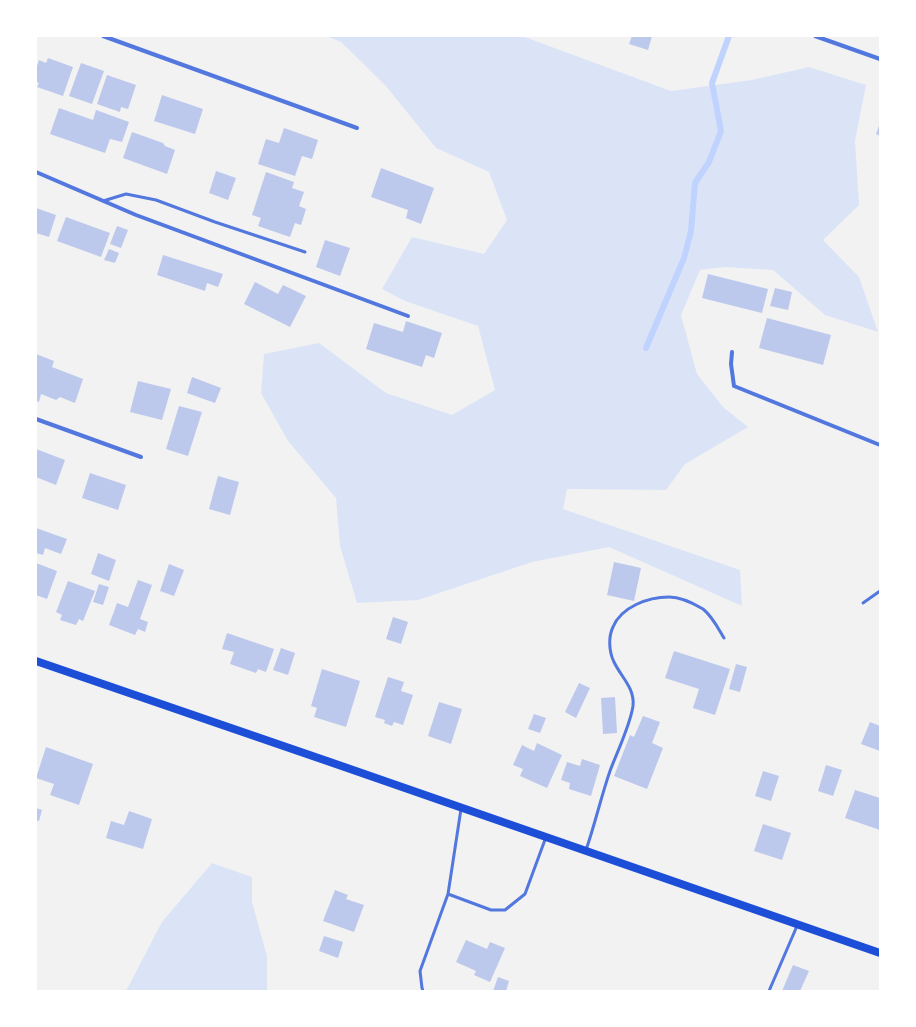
<!DOCTYPE html>
<html>
<head>
<meta charset="utf-8">
<style>
	body { margin:0 }
	#map { position:relative; width:916px; height:1027px; overflow:hidden; background:#f2f2f2; font-family:Jost,sans-serif }
	canvas { display:block }
	.frame { position:absolute; inset:0; border:37px solid #fff; pointer-events:none }
</style>
</head>
<body>
<div id="map">
<canvas width="916" height="1027"></canvas>
<div class="frame"></div>
</div>
<script>
const ctx = document.querySelector('canvas').getContext('2d');
ctx.lineJoin = 'round';
function fill(path, color) { ctx.fillStyle = color; ctx.fill(path, 'evenodd'); }
function strokePath(path, color, width, dash) { ctx.strokeStyle = color; ctx.lineWidth = width; ctx.lineCap = dash ? 'butt' : 'round'; ctx.setLineDash(dash || []); ctx.stroke(path); }
fill(new Path2D(`
	M326,36H522L671,91L752,80L809,67L866,85L855,141L859,205L823,240L859,277L878,332L825,315L773,270L725,267L700,270L681,315L697,374L723,407L748,427L685,464L666,490L567,489L563,509L740,570L742,606L609,547L532,562L418,600L357,603L340,546L336,498L288,441L261,393L264,354L319,343L386,393L452,415L495,390L478,326L405,301L382,289L412,237L484,254L507,220L489,172L436,148L385,85L341,42Z
	M212,863L252,877V902L267,956V991H126L162,922Z`), '#dbe4f7');
strokePath(new Path2D(`
	M646,348L684,258L691,231L695,183L709,162L721,131L712,83L729,36`), '#bfd3fe', 6);
fill(new Path2D(`
	M632,36H652L648,50L629,44Z
	M48,58L73,67L63,96L37,87L39,83L36,82V69L39,60L46,63Z
	M81,63L104,71L92,104L69,96Z
	M107,75L136,85L128,109L121,107L120,112L97,104Z
	M162,95L203,109L195,134L154,121Z
	M59,108L93,120L96,110L129,122L122,142L110,139L105,153L50,134Z
	M880,123V136L876,134Z
	M284,128L318,140L312,159L302,156L295,176L258,164L266,139L279,143Z
	M132,132L163,143L165,146L175,150L167,174L123,158Z
	M381,168L434,188L421,224L406,218L408,210L371,197Z
	M216,171L236,178L228,200L209,193Z
	M266,172L294,182L292,188L304,192L299,206L306,209L301,225L295,223L290,237L258,226L261,218L252,215Z
	M36,208L56,215L49,237L36,233Z
	M66,217L110,233L101,257L57,241Z
	M117,226L128,230L121,248L110,244Z
	M325,240L350,248L340,276L316,267Z
	M109,249L119,253L115,263L104,260Z
	M163,255L223,274L218,287L207,283L205,291L157,275Z
	M708,274L768,289L762,313L702,298Z
	M255,282L278,294L283,285L306,296L290,327L244,304Z
	M775,288L792,292L788,310L770,306Z
	M767,318L831,335L823,365L759,348Z
	M406,321L442,333L434,358L426,355L422,367L366,349L374,323L403,332Z
	M36,354L54,361L52,367L83,379L75,403L60,397L56,400L41,394L39,402L36,401Z
	M192,377L221,388L215,403L187,393Z
	M138,381L171,389L162,420L130,412Z
	M179,406L202,412L188,456L166,449Z
	M36,449L65,460L56,485L36,477Z
	M90,473L126,485L118,510L82,498Z
	M218,476L239,482L230,515L209,509Z
	M36,528L67,539L61,554L45,548L43,555L36,553Z
	M98,553L116,560L109,581L91,574Z
	M614,562L641,568L634,601L607,595Z
	M36,563L57,571L47,599L36,595Z
	M169,564L184,570L174,596L160,591Z
	M138,580L152,585L140,619L148,622L145,632L138,629L135,635L109,625L117,603L128,607Z
	M68,581L95,591L83,621L79,619L76,625L60,620L62,615L56,612Z
	M99,584L109,587L103,605L93,602Z
	M393,617L408,622L401,644L386,639Z
	M227,633L274,649L266,672L258,669L256,673L230,664L234,652L222,649Z
	M281,648L295,653L288,675L273,670Z
	M674,651L730,669L715,715L693,708L699,689L665,678Z
	M736,664L747,667L740,692L729,689Z
	M322,669L360,681L346,727L314,717L317,708L311,706Z
	M388,677L404,682L401,691L413,695L403,725L394,722L392,726L384,723L385,720L375,717Z
	M579,683L590,688L576,718L565,712Z
	M615,697L617,733L603,734L601,698Z
	M439,702L462,709L451,744L428,736Z
	M534,714L546,718L540,733L528,729Z
	M643,716L660,722L652,743L663,748L647,789L614,776L630,735L634,737Z
	M870,722L880,726V751L861,744Z
	M537,743L562,755L547,788L520,776L523,769L513,765L522,745L534,751Z
	M46,747L93,764L79,805L50,795L54,784L36,778Z
	M582,759L600,765L591,796L569,789L570,783L561,780L567,762L580,766Z
	M826,765L842,770L833,796L818,791Z
	M763,771L779,776L771,801L755,796Z
	M855,790L880,798V830L845,818Z
	M36,808L42,810L39,821L36,820Z
	M129,811L152,819L143,849L106,838L111,821L124,825Z
	M763,824L791,833L782,860L754,851Z
	M335,890L348,895L346,899L364,905L354,932L323,921Z
	M324,936L343,942L338,958L319,951Z
	M466,940L487,949L490,942L505,948L490,982L474,975L476,971L456,962Z
	M793,965L809,971L800,991H782Z
	M498,977L509,981L506,991H493Z`), '#bdc9ec');
strokePath(new Path2D(`
	M103,201L126,194L156,200L215,222L305,252
	M863,603L880,591
	M586,850C595,824 601,797 610,771C617,752 630,726 633,706C635,688 621,677 614,662C609,652 608,637 613,627C621,607 648,597 669,597C680,597 693,603 703,609C712,616 718,628 724,638
	M448,894L491,910H505L525,894L546,837
	M423,991L422,988L420,971L448,894L461,809
	M769,991L797,926`), '#5277de', 3);
strokePath(new Path2D(`
	M103,36L357,128
	M815,36L880,59
	M36,172L136,215L408,316
	M732,352L731,364L734,386L880,445
	M36,419L141,457`), '#5277de', 4);
strokePath(new Path2D(`
	M36,661L330,762L880,953`), '#1d4ed8', 8);
</script>
</body>
</html>
